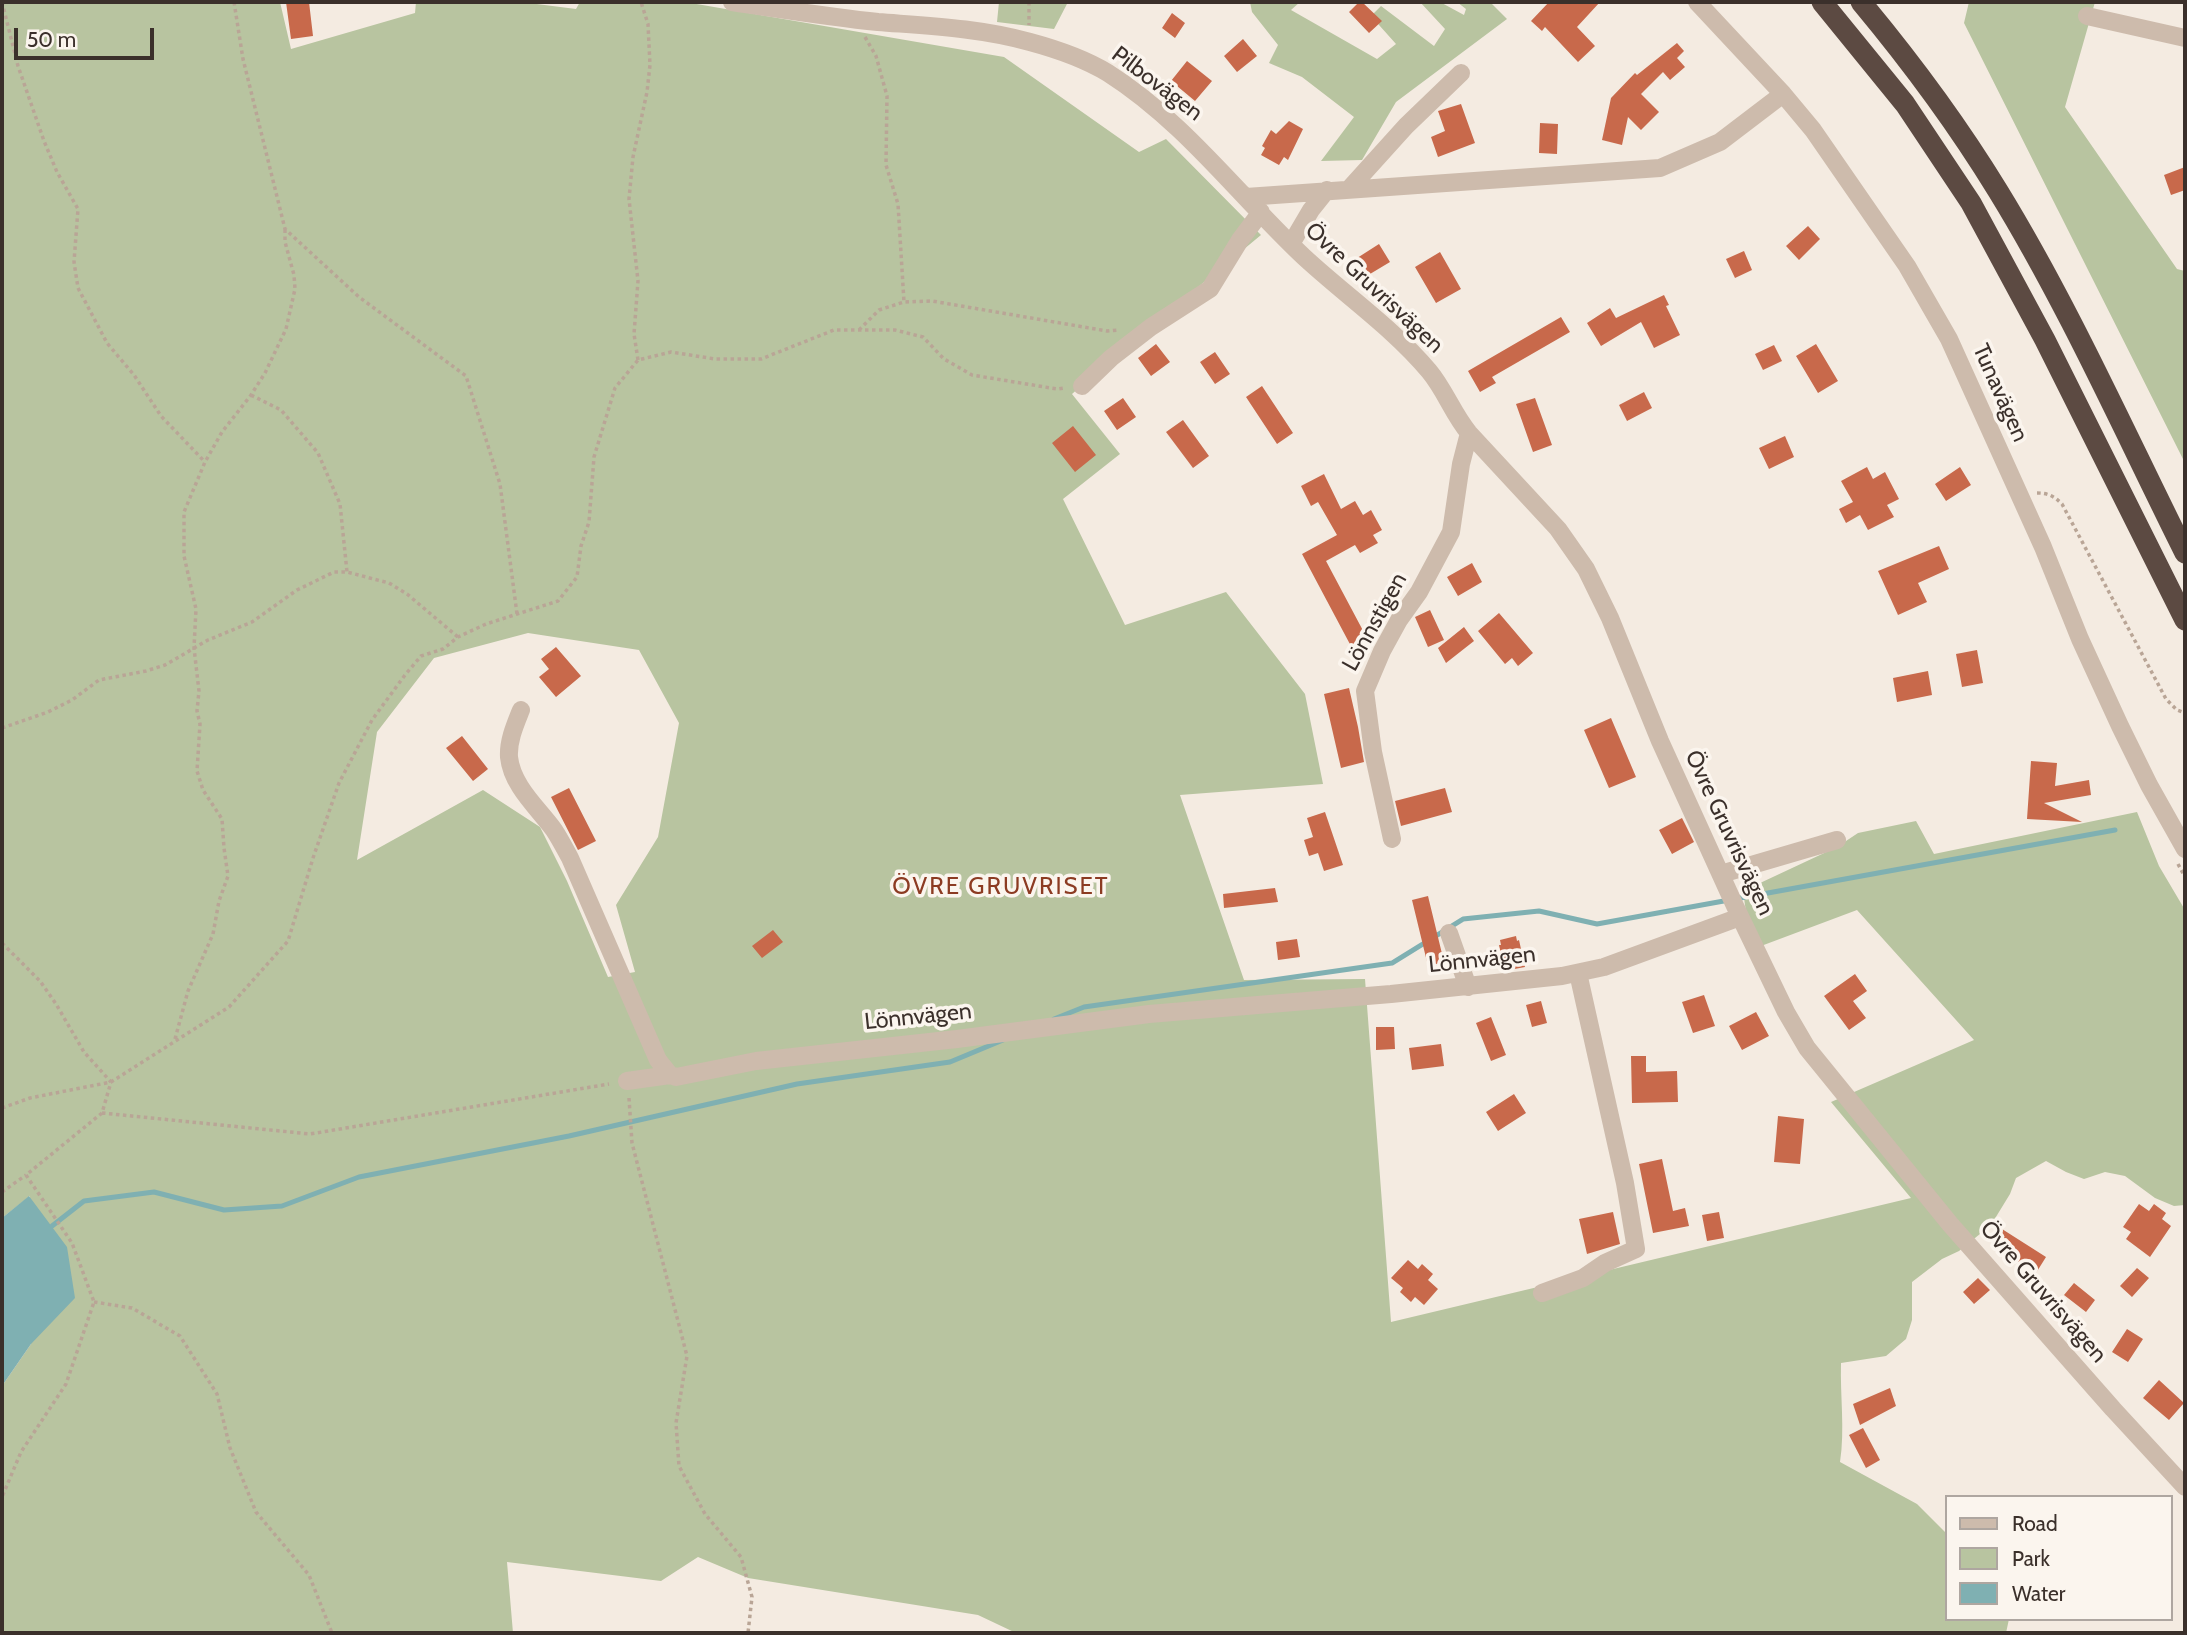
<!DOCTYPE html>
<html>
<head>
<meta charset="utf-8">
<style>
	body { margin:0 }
	#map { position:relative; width:2187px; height:1635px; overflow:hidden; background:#f4ebe1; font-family:Cabin,sans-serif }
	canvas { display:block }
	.frame { position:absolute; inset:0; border:4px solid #3b302b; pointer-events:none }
	.legend { position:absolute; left:1945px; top:1495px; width:228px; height:126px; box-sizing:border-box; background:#fbf5ee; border:2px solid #aea6a0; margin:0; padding:9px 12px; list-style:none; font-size:21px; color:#3b302b }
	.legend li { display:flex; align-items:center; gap:14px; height:35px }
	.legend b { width:35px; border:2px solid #aea6a0 }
	.scale { position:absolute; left:14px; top:28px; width:140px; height:32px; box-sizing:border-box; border:4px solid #3b302b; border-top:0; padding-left:9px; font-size:21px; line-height:24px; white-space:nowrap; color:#3b302b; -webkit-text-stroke:5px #fbf5ee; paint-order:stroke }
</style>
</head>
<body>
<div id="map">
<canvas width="2187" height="1635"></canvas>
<div class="frame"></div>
<ul class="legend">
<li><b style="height:9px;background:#cdbbac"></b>Road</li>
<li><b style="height:19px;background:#b8c4a0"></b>Park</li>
<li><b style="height:19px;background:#7fb0b2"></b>Water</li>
</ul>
<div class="scale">50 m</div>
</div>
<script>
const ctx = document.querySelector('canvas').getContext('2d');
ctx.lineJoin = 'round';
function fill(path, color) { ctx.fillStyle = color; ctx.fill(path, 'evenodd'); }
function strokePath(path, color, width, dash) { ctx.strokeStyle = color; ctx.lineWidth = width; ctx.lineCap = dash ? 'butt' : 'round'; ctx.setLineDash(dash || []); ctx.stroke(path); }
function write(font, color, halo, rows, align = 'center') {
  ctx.font = font + ' Cabin,sans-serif'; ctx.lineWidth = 7; ctx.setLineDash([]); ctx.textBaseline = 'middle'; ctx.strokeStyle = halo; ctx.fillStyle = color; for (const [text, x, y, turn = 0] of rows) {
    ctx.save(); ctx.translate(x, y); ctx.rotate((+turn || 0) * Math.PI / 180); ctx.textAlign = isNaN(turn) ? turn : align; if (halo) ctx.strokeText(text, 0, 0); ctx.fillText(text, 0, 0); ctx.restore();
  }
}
fill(new Path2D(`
	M2,2H280L291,49L415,13L416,2H521L576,9L580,2H685L1004,57L1139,152L1166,139L1261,235L1116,355L1072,394L1120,454L1063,499L1125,625L1226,592L1305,694L1323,784L1180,795L1244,980L1365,979L1391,1322L1911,1198L1831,1102L1974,1040L1857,910L1761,946L1747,919L1743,891L1837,847L1858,833L1916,821L1934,854L2137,812L2159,866L2185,910V1205L2174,1206L2155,1198L2125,1176L2105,1172L2084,1179L2066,1172L2046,1161L2016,1178L2010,1194L1991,1225L1959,1251L1942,1259L1912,1282V1320L1906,1339L1886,1356L1841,1363C1840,1396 1845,1429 1840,1462L1917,1504L1947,1534V1619H2009L2006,1633H1016L978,1615L748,1578L698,1557L661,1581L507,1562L513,1633H2V1386L31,1344L30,1196L2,1218ZM528,633L639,650L679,723L658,837L616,905L635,972L608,977L567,881L540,827L483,790L357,860L377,732L434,658Z
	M999,2H1068L1054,29L997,22Z
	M1250,2H1300L1291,10L1377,59L1396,44L1371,16L1381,6L1434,46L1445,29L1420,2H1440L1464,15L1466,9L1457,2H1490L1507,19L1396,102L1362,160L1321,161L1354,117L1302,77L1269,63L1278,45L1252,12Z
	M1969,2H2095L2065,107L2177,269L2185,271V463L1964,23Z`), '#b8c4a0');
fill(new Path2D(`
	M29,1196L67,1247L75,1298L31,1344L2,1386V1218Z`), '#7fb0b2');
strokePath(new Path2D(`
	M1054,1019L1084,1007L1392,963L1463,919L1539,911L1597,924L2115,830
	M52,1226L84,1201L154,1192L224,1210L282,1206L359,1177L569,1136L797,1084L950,1062L1003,1040`), '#7fb0b2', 5);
fill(new Path2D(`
	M286,2H309L313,36L291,39Z
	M1359,2H1362L1382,21L1369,33L1349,12Z
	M1549,2H1600L1577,27L1595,46L1578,62L1545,27L1542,31L1531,21Z
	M1172,13L1185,23L1175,38L1162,28Z
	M1243,39L1257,56L1237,72L1224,56Z
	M1677,43L1684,51L1677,58L1685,67L1670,80L1663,72L1641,94L1659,112L1641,130L1628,117L1622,145L1602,140L1611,98L1635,73L1637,75Z
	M1187,61L1212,81L1195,101L1171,81Z
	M1461,104L1475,143L1438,157L1431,137L1445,131L1438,111Z
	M1289,121L1303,129L1288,160L1284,157L1279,165L1261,155L1265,148L1262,146L1271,130L1276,134Z
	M1540,123L1558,124L1557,154L1539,153Z
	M2185,167V190L2171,195L2164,175Z
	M1808,226L1820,239L1799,260L1786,246Z
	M1379,244L1390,262L1365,277L1354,260Z
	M1744,251L1752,270L1735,278L1726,259Z
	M1440,252L1461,289L1436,303L1415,267Z
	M1664,295L1669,305L1666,306L1680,335L1654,348L1641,322L1601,346L1587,323L1610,308L1616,318Z
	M1561,317L1570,332L1492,377L1496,383L1480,392L1468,371Z
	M1156,344L1170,362L1151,376L1138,358Z
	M1816,344L1838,381L1818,393L1796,356Z
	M1774,345L1782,361L1763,370L1755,354Z
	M1215,352L1230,374L1215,384L1200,362Z
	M1262,386L1293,433L1277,444L1246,397Z
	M1644,392L1652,408L1627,421L1619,405Z
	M1123,398L1136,417L1117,430L1104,411Z
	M1535,398L1552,445L1533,452L1516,404Z
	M1183,420L1209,456L1193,468L1166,432Z
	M1073,426L1096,455L1075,472L1052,443Z
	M1785,436L1794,457L1769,469L1759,448Z
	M1867,467L1873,479L1885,472L1899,499L1887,505L1894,517L1868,530L1860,515L1846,523L1839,509L1853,502L1841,481Z
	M1960,467L1971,485L1946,501L1935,484Z
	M1324,474L1341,509L1355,501L1363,515L1371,510L1382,530L1373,535L1378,543L1360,553L1355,545L1326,561L1368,640L1352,648L1302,554L1337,535L1318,502L1311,506L1301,486Z
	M1939,546L1949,569L1918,583L1927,602L1898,615L1878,571Z
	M1472,563L1482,582L1458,596L1447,577Z
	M1430,610L1444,640L1428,647L1415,617Z
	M1499,613L1533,653L1518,666L1512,658L1505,664L1478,631Z
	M1464,627L1474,641L1446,663L1438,648Z
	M556,647L581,676L556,697L539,677L549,669L541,659Z
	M1977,650L1983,683L1962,687L1956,654Z
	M1928,671L1932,695L1897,702L1893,678Z
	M1349,688L1358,727L1364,762L1341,768L1324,694Z
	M1611,718L1636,777L1609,788L1584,730Z
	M462,736L488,769L473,781L446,748Z
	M2031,761L2057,763L2055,786L2089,780L2091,795L2044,803L2082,822L2027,819Z
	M569,788L596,841L578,850L551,797Z
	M1445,788L1452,812L1401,826L1395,801Z
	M1325,812L1343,865L1324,871L1318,853L1309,856L1304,840L1313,837L1307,818Z
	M1682,818L1694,842L1672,854L1659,830Z
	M1275,888L1278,902L1224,908L1223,894Z
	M1428,896L1444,962L1428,966L1412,900Z
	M773,930L783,942L762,958L752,946Z
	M1516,936L1517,941L1519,940L1525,967L1504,971L1499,945H1501L1500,940Z
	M1297,939L1300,957L1278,960L1276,942Z
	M1855,974L1867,991L1853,1001L1866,1018L1849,1030L1824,996Z
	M1704,995L1715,1026L1693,1033L1682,1002Z
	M1541,1001L1547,1023L1532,1027L1526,1005Z
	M1756,1012L1769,1036L1742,1050L1729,1026Z
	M1491,1017L1506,1055L1491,1061L1476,1023Z
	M1376,1027H1394L1395,1049L1376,1050Z
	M1441,1044L1444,1066L1412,1070L1409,1048Z
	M1631,1056H1646V1072L1677,1071L1678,1102L1632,1103Z
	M1514,1094L1526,1113L1498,1131L1486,1112Z
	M1778,1116L1804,1119L1800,1164L1774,1162Z
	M1662,1159L1673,1211L1685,1208L1689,1226L1653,1233L1639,1164Z
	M2139,1204L2149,1211L2154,1204L2166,1213L2162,1219L2171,1226L2150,1257L2126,1239L2131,1232L2123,1227Z
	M1613,1212L1620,1244L1587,1254L1579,1219Z
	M1719,1212L1724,1238L1707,1241L1702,1215Z
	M2002,1229L2046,1257L2036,1273L1992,1246Z
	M1408,1260L1418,1269L1422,1264L1433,1274L1428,1280L1438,1289L1424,1305L1415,1297L1411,1302L1400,1292L1403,1288L1391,1278Z
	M2137,1268L2149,1278L2132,1297L2120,1286Z
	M1978,1278L1990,1290L1974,1304L1963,1292Z
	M2074,1283L2095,1300L2086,1312L2064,1295Z
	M2127,1329L2143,1339L2128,1362L2112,1352Z
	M2159,1380L2184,1403L2169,1420L2143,1398Z
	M1890,1388L1896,1406L1860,1425L1853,1404Z
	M1863,1428L1880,1460L1866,1468L1849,1435Z`), '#c8694b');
strokePath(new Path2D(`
	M2,2L18,66L44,141L57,172L78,209L74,262L78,288L107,343L134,375L161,416L205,462
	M234,2L243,59L285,229L359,297L466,376L500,484L517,614
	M1029,2V25
	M865,37L876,56L887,96L886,165L898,204L904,302
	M859,330L879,310L904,302L932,301L1107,331L1118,330
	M638,360L634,334L638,281L629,199L633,157L647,92L650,65L648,24L641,2
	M251,395L281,410L318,453L340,504L347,572
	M2037,493C2048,493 2054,496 2062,504L2166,699L2177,710L2185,713
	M2,728L48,712L72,700L99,680L146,671L165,665L208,640L252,622L297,590L334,572H347L389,583L407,594L458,637
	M2178,864L2185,877
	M2,943L40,981L56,1004L84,1052L111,1082L102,1113L26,1175L72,1243L94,1302L66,1384L21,1452L2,1497
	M175,1039L188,991L213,934L219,901L228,876L224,848L222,819L203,790L197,771L200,724L197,711L199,691L194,648L196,609L184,556V512L205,462L222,432L251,395L265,373L286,329L295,289L294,275L285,242V229
	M629,1098L632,1143L687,1356L676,1423L679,1466L705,1514L741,1557L752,1597L748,1633
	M2,1108L30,1098L111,1082L229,1007L288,941L313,858L339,783L372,720L405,675L421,656L443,649L458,637L486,624L558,601L577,577L581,546L589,522L594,457L615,388L638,360L671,352L715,359H761L834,330H895L923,337L944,359L972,375L1057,389L1064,388
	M102,1113L310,1134L609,1084
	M2,1192L26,1175
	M94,1302L132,1308L180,1336L217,1394L230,1448L256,1512L309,1575L332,1633`), '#b9a596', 3.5, [3.5, 3.5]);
strokePath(new Path2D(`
	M732,2C780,9 829,17 878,22C929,26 980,28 1030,42C1056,49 1085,59 1108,73C1185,122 1239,196 1304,257C1345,295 1393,328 1429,371C1445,390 1453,414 1469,433L1558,529L1586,569L1610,618L1660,741L1735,906L1786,1012L1807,1048L1950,1224L2113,1409L2185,1487
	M1697,2L1783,94L1813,130L1907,266L1949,339L2043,547L2080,639L2120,726L2149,785L2185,849
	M2087,16L2185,38
	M1350,188L1406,126L1461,73
	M1246,197L1660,168L1720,142L1783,94
	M1291,244L1311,210L1327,190
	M1082,386L1111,358L1151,327L1210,289L1240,240L1261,212
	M521,710C515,725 508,741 509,757C512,786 538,808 554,830C560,839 565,849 570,858L658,1060L670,1075L676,1077L756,1061L957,1039L1149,1014L1391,994L1562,976L1604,967L1740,917
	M1392,839L1373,752L1365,691L1382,651L1399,620L1419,592L1451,532L1461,464L1469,433
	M1721,874L1837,840
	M1449,933L1468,987
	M627,1081L670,1075
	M1542,1293L1583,1278L1605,1263L1636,1249L1625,1183L1578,973`), '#cdbbac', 18);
strokePath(new Path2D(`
	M1822,2L1905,104L1971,203L2045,340L2185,620
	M1861,2C1911,62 1957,124 1998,191C2068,305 2125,433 2185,553`), '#5c4a42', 21);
write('23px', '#3b302b', '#fbf5ee', [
	["Pilbovägen",1157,84,37],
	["Övre Gruvrisvägen",1374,288,43],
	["Tunavägen",2000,393,66],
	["Lönnstigen",1375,622,-61],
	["Övre Gruvrisvägen",1729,833,65],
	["Lönnvägen",1482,960,-6],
	["Lönnvägen",918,1017,-6],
	["Övre Gruvrisvägen",2043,1292,49]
]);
ctx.letterSpacing = '2px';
write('24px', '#8c3b22', '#fbf5ee', [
	["ÖVRE GRUVRISET",1001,887]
]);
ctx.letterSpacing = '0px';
</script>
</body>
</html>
